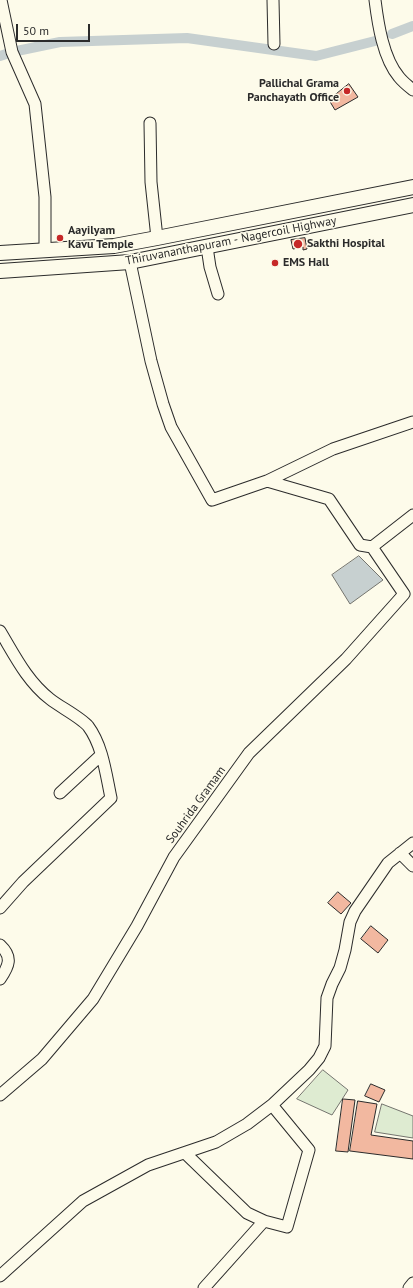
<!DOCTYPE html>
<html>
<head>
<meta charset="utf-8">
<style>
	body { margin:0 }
	#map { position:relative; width:413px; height:1288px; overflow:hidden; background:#fdfbea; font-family:"PT Sans",sans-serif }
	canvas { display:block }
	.scale { position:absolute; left:16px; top:24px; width:74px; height:18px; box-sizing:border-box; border:2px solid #2b2b2b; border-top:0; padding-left:5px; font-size:12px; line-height:14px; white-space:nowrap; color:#2b2b2b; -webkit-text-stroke:3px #fdfbea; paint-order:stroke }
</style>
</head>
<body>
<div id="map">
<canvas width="413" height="1288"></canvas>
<div class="scale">50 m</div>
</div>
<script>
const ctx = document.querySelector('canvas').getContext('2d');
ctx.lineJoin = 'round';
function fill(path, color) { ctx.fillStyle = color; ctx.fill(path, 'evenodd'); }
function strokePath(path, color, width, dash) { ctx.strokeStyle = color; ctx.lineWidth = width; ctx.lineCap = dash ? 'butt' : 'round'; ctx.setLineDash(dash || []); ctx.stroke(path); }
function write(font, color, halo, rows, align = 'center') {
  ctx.font = font + ' "PT Sans",sans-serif'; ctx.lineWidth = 3; ctx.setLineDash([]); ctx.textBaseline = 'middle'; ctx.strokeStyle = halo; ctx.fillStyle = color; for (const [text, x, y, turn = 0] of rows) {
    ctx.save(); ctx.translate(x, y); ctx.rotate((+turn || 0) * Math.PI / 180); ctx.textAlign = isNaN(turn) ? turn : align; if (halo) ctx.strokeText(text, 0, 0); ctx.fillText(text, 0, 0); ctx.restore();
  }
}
const green = new Path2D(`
	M323,1070L348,1090L332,1115L297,1099Z
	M382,1104L413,1116V1138L375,1132Z`);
fill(green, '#deebd1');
strokePath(green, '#74746e', 1);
const water = new Path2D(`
	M359,556L383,580L350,604L332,575Z`);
fill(water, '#c7d0d0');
strokePath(water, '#74746e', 1);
strokePath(new Path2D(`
	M392,34L413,26
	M0,56L12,52L60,42L187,38L316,56L375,41`), '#c7d0d0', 10);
const building = new Path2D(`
	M349,84L358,97L335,110L329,100Z
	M305,238L307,249L303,250V247L293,249L291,240Z
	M338,892L351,903L341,914L328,903Z
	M371,926L388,940L378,953L361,939Z
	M371,1084L385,1090L379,1102L365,1096Z
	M343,1099L355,1100L348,1152L336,1151Z
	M358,1101L377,1104L371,1135L413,1141V1159L350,1151Z`);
fill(building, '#f2b8a0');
strokePath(building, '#2b2b2b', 1);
const minor = new Path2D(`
	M1,0L12,52L35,104L45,197V250
	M273,0L274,44
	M375,0C378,24 383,58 399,77C403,82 408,86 413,90
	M150,123L151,182L157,238
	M207,247L210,267L218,294
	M130,262L151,361L163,404L171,427L212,500L267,481L329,499L360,545L372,547L413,515
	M267,481L333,449L413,422
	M0,631C15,656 27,681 50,699C60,707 80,717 88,726C103,746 106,775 111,798L23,882L0,908
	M60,793L101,755
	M400,853L413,866
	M0,945C13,957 9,966 0,979
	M0,1095L42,1059L93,999L137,926L174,857L249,753L346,659L404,594L372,547
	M185,1153L247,1213L264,1221L287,1227L309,1150L272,1105
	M0,1276L83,1201L148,1165L216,1142L247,1124L272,1105L309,1070L319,1058L325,1046L327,998L332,984L340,968L345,950L350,922L355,911L388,863L413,843
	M204,1288L264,1221
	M409,1288L413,1283`);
const major = new Path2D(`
	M0,253L114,246L157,238L413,187
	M0,271L130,262L413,205`);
strokePath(minor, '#2b2b2b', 13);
strokePath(major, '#2b2b2b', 16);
strokePath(minor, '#fdfbea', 11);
strokePath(major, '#fdfbea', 14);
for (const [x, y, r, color] of [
	[347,91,4,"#c62828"],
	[60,238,4,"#c62828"],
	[298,244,5,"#c62828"],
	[275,263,4,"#c62828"]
]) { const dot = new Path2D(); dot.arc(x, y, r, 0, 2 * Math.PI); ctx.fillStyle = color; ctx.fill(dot); strokePath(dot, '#fdfbea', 1.5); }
write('bold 12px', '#2b2b2b', '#fdfbea', [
	["Pallichal Grama",339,84,"right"],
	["Panchayath Office",339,98,"right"],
	["Aayilyam",68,231],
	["Kavu Temple",68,245],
	["Sakthi Hospital",307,244],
	["EMS Hall",283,263]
], 'left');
write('12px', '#2b2b2b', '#fdfbea', [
	["Thiruvananthapuram - Nagercoil Highway",231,241,-11],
	["Souhrida Gramam",196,805,-54]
]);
</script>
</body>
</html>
